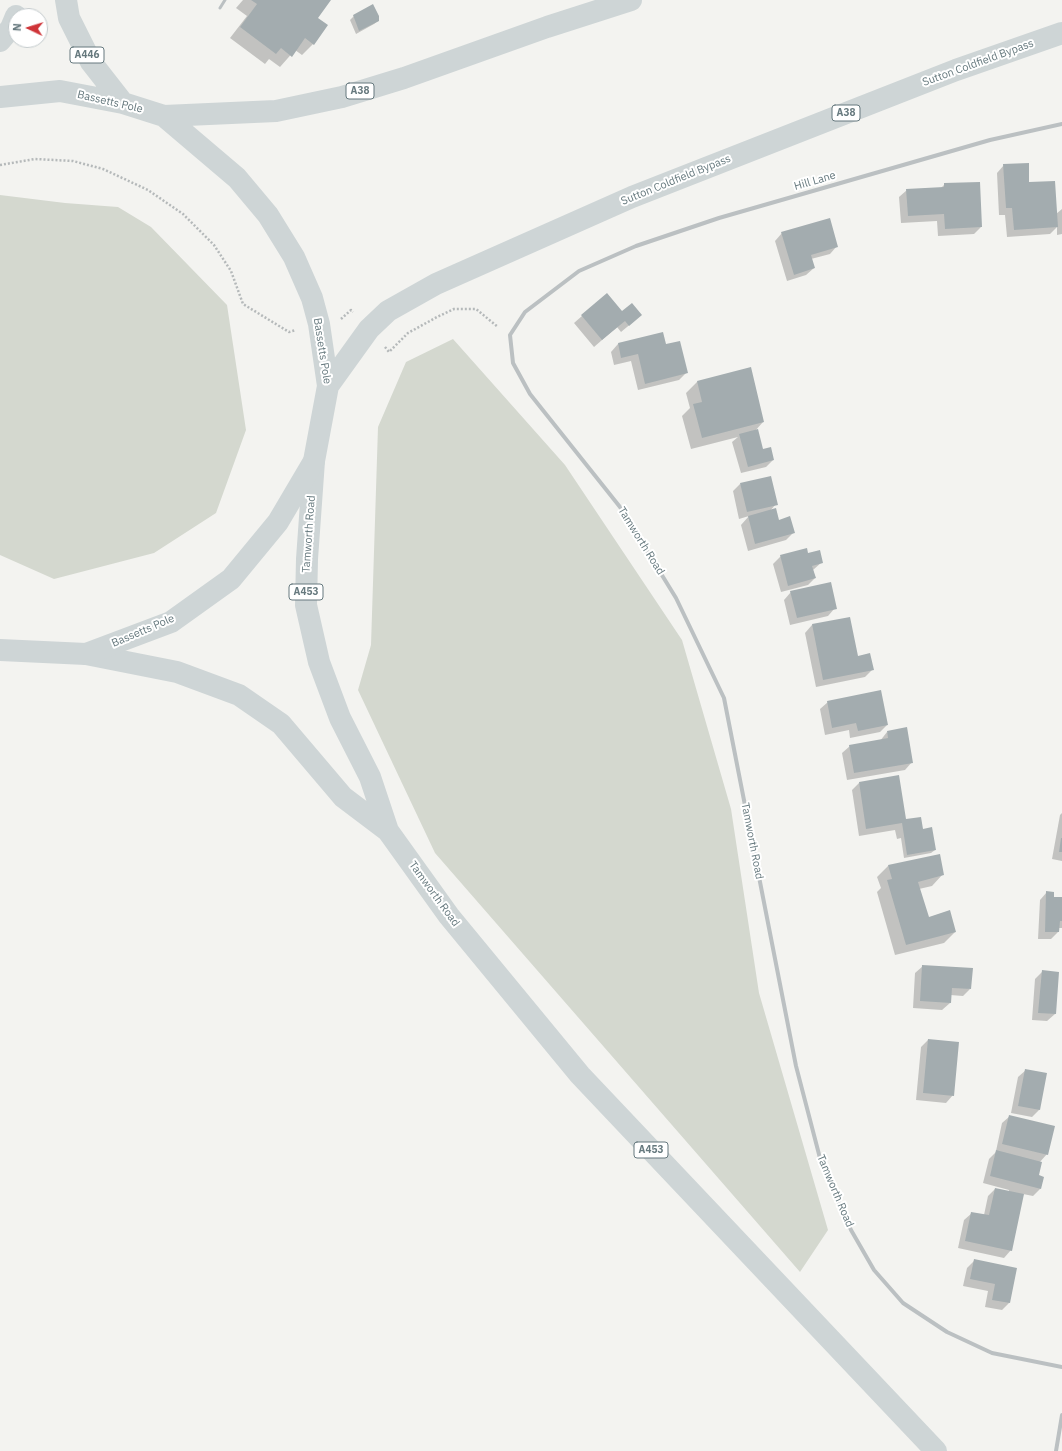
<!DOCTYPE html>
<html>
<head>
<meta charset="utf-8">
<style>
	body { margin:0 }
	#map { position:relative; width:1062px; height:1451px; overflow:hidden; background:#f3f3f0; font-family:"IBM Plex Sans",sans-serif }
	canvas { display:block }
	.north { position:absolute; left:8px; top:8px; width:40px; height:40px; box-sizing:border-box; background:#fff; border:1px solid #c2c9cb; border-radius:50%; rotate:274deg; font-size:11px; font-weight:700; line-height:16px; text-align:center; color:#66797e }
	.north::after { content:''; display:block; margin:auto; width:14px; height:18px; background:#cf3438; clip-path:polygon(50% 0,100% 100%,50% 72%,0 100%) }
</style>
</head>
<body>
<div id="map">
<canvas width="1062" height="1451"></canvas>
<div class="north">N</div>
</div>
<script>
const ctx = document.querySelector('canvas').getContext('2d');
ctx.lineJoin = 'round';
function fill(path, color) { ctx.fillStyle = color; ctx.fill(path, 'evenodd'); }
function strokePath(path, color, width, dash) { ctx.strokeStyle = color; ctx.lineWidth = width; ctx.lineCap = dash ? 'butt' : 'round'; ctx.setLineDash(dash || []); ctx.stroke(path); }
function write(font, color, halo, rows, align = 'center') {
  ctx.font = font + ' "IBM Plex Sans",sans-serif'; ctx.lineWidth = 4; ctx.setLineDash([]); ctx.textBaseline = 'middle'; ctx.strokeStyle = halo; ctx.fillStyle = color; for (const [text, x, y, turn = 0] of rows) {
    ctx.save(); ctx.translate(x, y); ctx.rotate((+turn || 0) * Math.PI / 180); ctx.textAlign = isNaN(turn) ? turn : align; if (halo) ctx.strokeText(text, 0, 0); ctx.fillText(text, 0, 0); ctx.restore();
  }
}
fill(new Path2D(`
	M0,195L65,203L118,207L151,227L227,305L246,430L216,513L154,553L54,579L0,555Z
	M453,339L565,465L682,640L731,809L759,993L828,1230L800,1272L435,853L358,690L371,645L378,427L406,362Z`), '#d4d8cf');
fill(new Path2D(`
	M243,0H330L317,18L313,44L302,55L295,50L280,67L269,59L265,64L230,38L247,16L236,8Z
	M354,16L378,21L374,24L356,34L350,20Z
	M1004,165L1028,183L1056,214L1062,209V234L1057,235V227L1050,234L1007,237L1005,215H999L997,173Z
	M945,184L981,227L974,234L938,236L937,221L901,223L899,197L907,190L941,188Z
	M782,233L837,246L830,254L811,259L814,268L806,275L787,281L775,241Z
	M607,294L622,312L633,322L621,332L617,327L594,347L574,323Z
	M662,334L665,345L686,373L679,380L638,390L631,361L614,365L611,352L618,344Z
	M750,368L763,422L755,431L763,450L773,460L766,467L741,473L732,442L738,437L691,449L682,416L690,408L686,393L697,382Z
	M740,484L776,504L770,511L778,521L793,533L786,540L748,551L741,525L749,516L739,519L733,491Z
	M807,554L822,562L813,570L815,578L808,585L781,592L773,564L781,556Z
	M791,592L835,608L828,616L790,625L784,600Z
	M849,618L857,657L873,669L865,677L816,687L805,633L812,625Z
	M828,702L887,725L880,732L850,738L849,730L825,735L820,709Z
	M887,732L912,762L905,770L847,780L842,753L850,746L880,741Z
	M859,783L905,820L922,828L935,850L931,853L904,858L901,838L897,839L895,830L859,836L852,790Z
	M1062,813V861L1052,859L1060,815Z
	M888,866L943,874L932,886L919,889L928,918L955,932L944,943L895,955L877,892L881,888L877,877Z
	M1047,892L1062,906V928H1058V932L1051,939H1038L1040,900Z
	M923,966L970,989L963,996L950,995V1003L942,1010L913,1008L915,973Z
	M1043,971L1058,973L1055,1014L1047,1021L1032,1020L1035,979Z
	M928,1040L953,1095L946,1103L916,1100L921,1047Z
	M1026,1070L1046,1074L1039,1110L1032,1117L1011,1113L1018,1077Z
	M1010,1116L1047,1154L1039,1163L1037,1176L1040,1189L1033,1196L1023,1194L1011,1250L1004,1258L958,1248L964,1220L972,1213L984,1215L988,1196L995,1189L1009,1192V1190L983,1183L989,1159L997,1151H996L1002,1123Z
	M975,1260L1016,1269L1009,1303L1002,1310L985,1307L988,1291L963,1286L967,1268Z`), '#0003');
fill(new Path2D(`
	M251,0H331L318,18L328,25L314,45L305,38L292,57L281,48L276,54L240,27L257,4Z
	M373,4L379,16V21L359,31L353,15Z
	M1029,163V182L1055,181L1058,227L1014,230L1012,208H1006L1003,164Z
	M980,182L982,227L945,229L944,214L908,216L906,189L944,187V183Z
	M830,218L838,247L811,255L815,268L794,275L781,232Z
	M607,293L622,311L632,303L642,315L629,326L625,321L602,340L581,315Z
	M663,332L666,344L680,341L688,373L645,384L638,354L621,358L618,343Z
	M751,367L764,422L702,438L693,404L702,402L697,381Z
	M758,429L763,449L771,447L774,460L748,467L739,434Z
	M771,476L778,505L747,512L740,483Z
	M776,508L779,520L790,516L795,533L755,544L748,516Z
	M807,548L808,553L820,550L823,563L812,566L816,578L788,586L780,555Z
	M831,582L837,609L797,618L790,591Z
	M850,617L858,656L870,653L874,670L823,680L812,624Z
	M881,690L888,725L858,731L856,723L832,728L827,701Z
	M907,727L913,763L854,773L849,745L888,738L887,731Z
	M899,775L906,819L921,817L923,829L932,827L936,850L907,855L902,823L866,829L859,782Z
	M1061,838H1062V852H1059Z
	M940,854L944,875L918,882L929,917L950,910L956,932L906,945L887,880L892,879L888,865Z
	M1046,891L1054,892V897H1062V921H1060L1059,932H1045Z
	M922,965L973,968L971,989L952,988L951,1003L920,1001Z
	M1042,970L1059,972L1056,1014L1038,1013Z
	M928,1039L959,1042L954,1096L923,1093Z
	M1025,1069L1047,1073L1040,1110L1018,1106Z
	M1009,1115L1055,1126L1048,1155L1002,1144Z
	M996,1150L1042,1162L1039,1175L1044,1177L1041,1189L990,1176Z
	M995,1188L1024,1194L1012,1251L965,1241L971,1212L989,1215Z
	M974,1259L1017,1268L1010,1303L992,1300L995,1284L970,1279Z`), '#a3acaf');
strokePath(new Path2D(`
	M0,165L35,159L73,161L103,169L148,190L183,214L214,245L231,271L243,304L289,332L296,330
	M341,319L351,310L353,312
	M385,347L389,352L408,333L437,317L454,309H476L498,327`), '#b5b9ba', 2.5, [2, 2]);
strokePath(new Path2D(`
	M220,8L225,0`), '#bbc0c2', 3);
strokePath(new Path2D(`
	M1062,124L990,140L719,218L636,246L579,271L525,312L510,335L513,363L530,394L620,507L676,598L724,698L796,1066L821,1162L851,1230L874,1270L903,1303L947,1332L992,1353L1062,1367
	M1056,1451L1062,1415`), '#bbc0c2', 4);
strokePath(new Path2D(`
	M314,461L307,559L306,605L319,662L340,718L370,777L388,831L449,916L580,1075L936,1451
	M86,654L177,672L239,695L281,724L343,797L388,831`), '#ced5d6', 22);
strokePath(new Path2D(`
	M66,0L69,18L91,62L123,103
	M0,41L11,28L16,16
	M0,97L60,91L123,103L164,116L237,178L268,215L294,257L312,298L319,324L328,386L314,461L278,522L231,579L171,622L86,654L0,650
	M164,116L276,111L342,97L404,78L547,27L631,0
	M328,386L369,329L388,311L436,284L632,197L956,70L1062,33`), '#ced5d6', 22);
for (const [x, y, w] of [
	[87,55,34],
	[360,91,28],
	[846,113,28],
	[306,592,34],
	[651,1150,34]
]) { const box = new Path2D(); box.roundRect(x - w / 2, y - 8, w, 16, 3); ctx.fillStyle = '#fff'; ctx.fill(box); strokePath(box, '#66797e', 1); }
write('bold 10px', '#66797e', null, [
	["A446",87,55],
	["A38",360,91],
	["A38",846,113],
	["A453",306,592],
	["A453",651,1150]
]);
write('11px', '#66797e', '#fff', [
	["Sutton Coldfield Bypass",978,63,-20],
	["Bassetts Pole",110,102,13],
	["Sutton Coldfield Bypass",676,180,-22],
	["Hill Lane",815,181,-16],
	["Bassetts Pole",322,351,81],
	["Tamworth Road",309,534,-86],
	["Tamworth Road",641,541,58],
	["Bassetts Pole",143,631,-23],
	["Tamworth Road",752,841,79],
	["Tamworth Road",434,894,54],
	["Tamworth Road",835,1191,67]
]);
</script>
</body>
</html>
